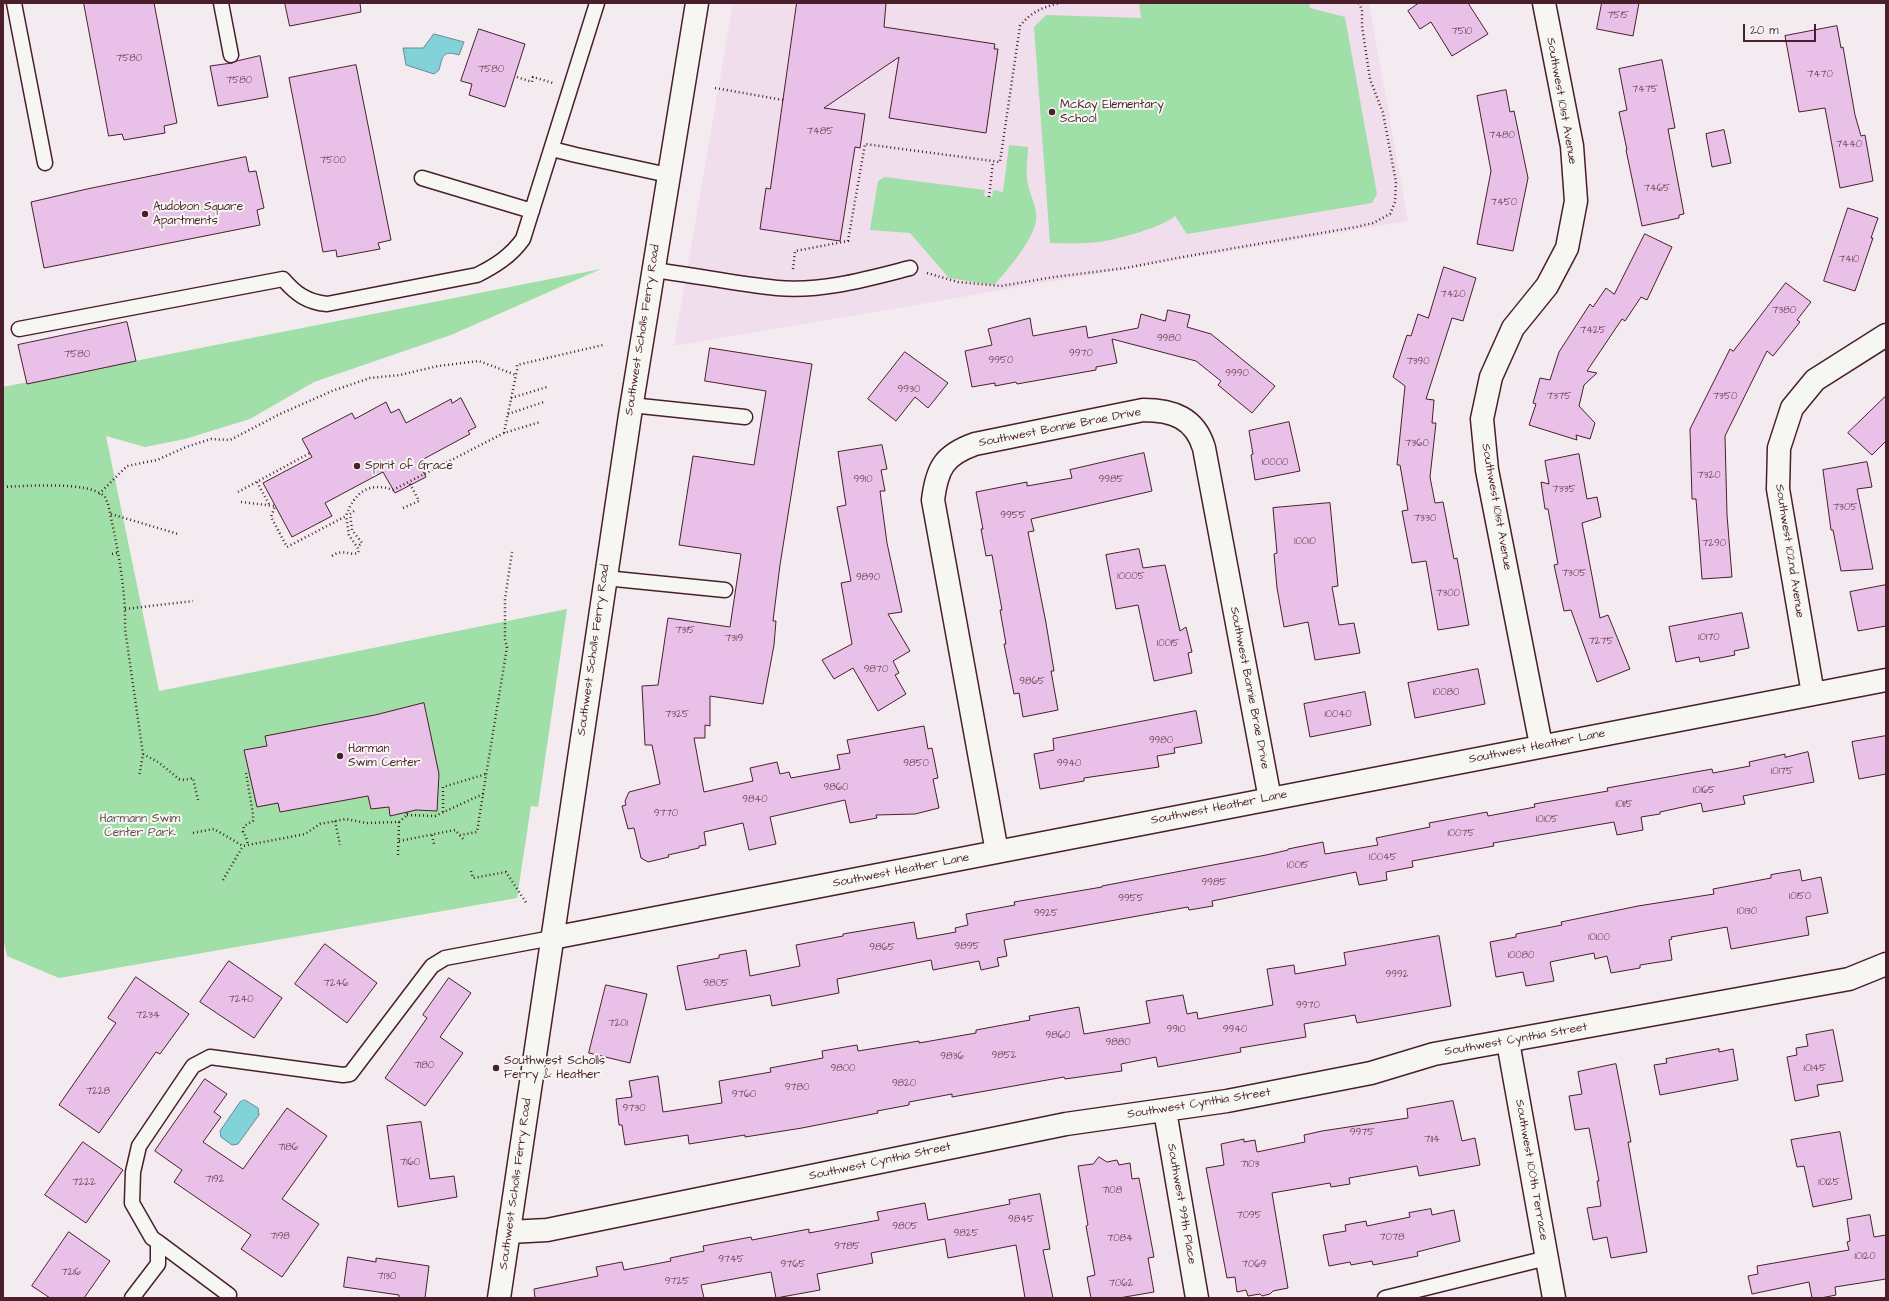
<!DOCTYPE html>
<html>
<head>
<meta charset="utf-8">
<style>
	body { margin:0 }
	#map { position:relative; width:1889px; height:1301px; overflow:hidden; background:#f3ebf0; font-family:"Architects Daughter",sans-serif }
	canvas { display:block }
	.frame { position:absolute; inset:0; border:4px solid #4a1f2b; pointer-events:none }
	.scale { position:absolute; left:1743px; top:24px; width:73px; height:18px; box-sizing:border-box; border:2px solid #4a1f2b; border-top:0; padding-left:5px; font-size:12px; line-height:14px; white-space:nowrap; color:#4a1f2b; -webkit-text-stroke:3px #f6f6f2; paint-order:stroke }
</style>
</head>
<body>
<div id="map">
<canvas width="1889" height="1301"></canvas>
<div class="frame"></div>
<div class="scale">20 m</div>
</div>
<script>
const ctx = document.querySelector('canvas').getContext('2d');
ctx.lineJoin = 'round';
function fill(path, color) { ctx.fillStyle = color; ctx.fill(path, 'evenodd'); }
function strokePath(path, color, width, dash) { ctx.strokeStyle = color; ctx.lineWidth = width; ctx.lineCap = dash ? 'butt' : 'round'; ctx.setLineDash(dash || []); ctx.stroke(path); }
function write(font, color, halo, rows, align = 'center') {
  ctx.font = font + ' "Architects Daughter",sans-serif'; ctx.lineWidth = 4; ctx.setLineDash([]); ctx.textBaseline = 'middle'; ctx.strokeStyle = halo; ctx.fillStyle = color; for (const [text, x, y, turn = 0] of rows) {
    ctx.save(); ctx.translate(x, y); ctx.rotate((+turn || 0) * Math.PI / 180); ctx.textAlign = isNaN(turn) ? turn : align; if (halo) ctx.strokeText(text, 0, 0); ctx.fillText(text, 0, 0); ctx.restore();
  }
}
fill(new Path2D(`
	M733,3H1369L1408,221L674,346Z`), '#f0deed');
fill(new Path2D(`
	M1139,3H1309L1310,8L1345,17L1377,194L1372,203L1187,234L1175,216C1161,228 1118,239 1100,242C1084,244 1067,243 1050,243L1034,27L1046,15L1141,18Z
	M1009,145L1028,147C1028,157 1026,168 1027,178C1028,193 1038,206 1036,221C1033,240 1007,271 994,285L949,278L910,233L870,230L878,181L885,177L985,190L984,196L992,197L993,190L1003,192Z
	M601,269L451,335L314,382L250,419L185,439L145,447L106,436L159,691L567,609L538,807L531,806L517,898L59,978L7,956L3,938V387Z`), '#a0dfa7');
const water = new Path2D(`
	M434,34L464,42L459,55C442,50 443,56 439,70L434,74L406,65L403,48H423Z
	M245,1100L258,1108L259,1115L238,1144L232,1145L221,1137L220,1131L240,1102Z`);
fill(water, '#81d2d9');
strokePath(water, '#6b8a93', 1);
const building = new Path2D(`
	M84,3H154L177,123L164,126L165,133L124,140L122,134L109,136Z
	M285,3H360L361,12L290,26Z
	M797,3H886L884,27L995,44L994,49H998L986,133L889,118L899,57L824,108L865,114L860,148L855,147L840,241L760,229L766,188L770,189Z
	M1419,3H1468L1488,34L1452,56L1431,22L1420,29L1408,11Z
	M1602,3H1639L1633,36L1597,29Z
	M1837,26L1841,48L1843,47L1855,115L1861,136L1865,135L1873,181L1840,188L1825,108L1799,112L1785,36Z
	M479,29L525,44L505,107L469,95L472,84L461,81Z
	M260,56L268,97L218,106L210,66L232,63L237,61Z
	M1662,60L1675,128L1668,129L1684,214L1679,215V218L1642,226L1626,150H1627L1619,112L1627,110L1619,69Z
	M356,65L391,240L378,243L380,249L337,257L336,250L323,252L289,78Z
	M1506,90L1510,112L1514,111L1528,178L1513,251L1477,244L1491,171L1477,96Z
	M1724,130L1731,163L1712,167L1706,134Z
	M246,157L249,172L256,171L264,208L257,210L260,225L44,268L31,202L87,189Z
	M1848,208L1878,218L1871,238H1873L1855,291L1824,281Z
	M1645,234L1672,247L1647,300L1641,297L1625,321L1622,319L1587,371L1597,373L1584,385L1579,406L1595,423L1590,439L1576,435L1577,440L1529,425L1536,404L1533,403L1540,378L1550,380L1559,352L1590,304L1593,307L1606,288L1614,294Z
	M1444,267L1476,278L1463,321L1452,318L1426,399L1434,400L1432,423H1436L1430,477L1435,503L1443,502L1454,559L1457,558L1469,625L1438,630L1426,561L1412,563L1402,511L1408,510L1400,465H1397L1405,386L1393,377L1407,335L1411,336L1418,314L1428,318Z
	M1786,283L1811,302L1797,320L1800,322L1773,356L1767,351L1725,436L1727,515L1732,577L1702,579L1696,499H1692L1690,429L1730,349L1733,351Z
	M1168,310L1190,315L1187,327L1211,334L1275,386L1252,413L1218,385L1221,381L1196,361L1112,339L1117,363L1096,367V370L1017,384L1016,382L995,386V383L972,387L965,351L992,345L988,329L1030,318L1033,336L1086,326L1088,338L1138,328L1141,314L1165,321Z
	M127,322L136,361L27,384L18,345Z
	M710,348L812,364L780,565L773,621H776L774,645L763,704L710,696V726L705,725V738H694L704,792L753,781L750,768L777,762L780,774L789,772L791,778L840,769L837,755L850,753L847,740L924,726L928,749L932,748L938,778L933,779L939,808L915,814L876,815L877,818L850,823L845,800L770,817L776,844L749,850L743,823L704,832L706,845L699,846V848L668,855L669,857L648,862L641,858L634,828L628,829L622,806L626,805L625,801L629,792L660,784L652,745H645L642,686L658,685L668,618L730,627L741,554L679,545L693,456L754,465L766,391L705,381Z
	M905,352L948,383L928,408L915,397L896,421L868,399Z
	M1886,396V441L1872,455L1848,433Z
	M461,398L476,427L468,431L470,434L418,462L426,477L395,493L383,472L325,503L332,516L292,537L263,483L312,457L302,439L352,413L355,419L386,402L391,413L399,409L406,423L451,399L452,403Z
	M1289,422L1300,471L1255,480L1251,455L1253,454L1249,431Z
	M882,445L887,469L881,470L885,491H880L887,543L902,612L888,614L910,651L893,661L899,673L895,675L906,694L878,711L853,668L834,679L822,660L852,644L841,583L851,581L837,507L846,505L838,452Z
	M1144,453L1152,491L1031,519L1034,531L1028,532L1046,623L1054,671H1051L1058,710L1023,717L1019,693L1014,694L1004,644H1006L1000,610H1002L992,555L986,556L981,529H983L976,492L1027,482V486L1072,478L1070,470Z
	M1579,454L1587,499L1597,497L1601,517L1582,523L1600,618L1608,615L1630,669L1597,682L1571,610L1564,611L1554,565L1558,564L1548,509H1545L1541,482L1549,484L1545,461Z
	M1867,462L1872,487L1857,489L1873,569L1841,571L1833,530H1831L1823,470Z
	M1330,503L1338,586L1332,587L1339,625L1354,623L1360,653L1315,660L1308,622L1284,627L1277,588L1274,554L1277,553L1273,508Z
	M1139,549L1143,568L1165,565L1180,631L1186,627L1192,652L1188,653L1192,673L1154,681L1138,605L1116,609L1106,555Z
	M1886,585V626L1858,631L1850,592Z
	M1742,613L1749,648L1734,651L1735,655L1700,662L1699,657L1676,662L1669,627Z
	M1478,669L1485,704L1415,718L1408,683Z
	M1365,692L1371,725L1310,737L1304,704Z
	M424,703L439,774L437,811L416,810L390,816L389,807L371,809L368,796L280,812L278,803L257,807L244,750L267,746L265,736L375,715Z
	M1196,711L1202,743L1174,748L1175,753L1157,756L1159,767L1084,778V781L1040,789L1034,754L1054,750L1053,739Z
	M1886,736V774L1859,779L1852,742Z
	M1808,752L1814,782L1743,796L1745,804L1703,812L1701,803L1660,812V814L1641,817L1643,830L1617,835L1614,822L1493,843L1494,846L1412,861L1413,867L1386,872L1387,880L1359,885L1356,872L1212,901L1213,906L1189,910L1188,907L1004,940L1007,956L997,958L999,966L981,970L979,961L933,970L931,960L837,979L839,993L772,1006L770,995L686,1010L677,966L719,958V955L746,950L750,976L800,966L796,945L843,936V934L914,922L917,939L956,932L955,928L968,925L966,914L1015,905L1014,902L1102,887V886L1266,855L1288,850V849L1323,842L1325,854L1378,845L1376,838L1430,827L1429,823L1487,812L1488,816L1535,807L1534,804L1608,791L1607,788L1712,769L1713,773L1750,766L1749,762L1785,754V757Z
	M1800,870L1802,881L1821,877L1828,913L1806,917L1809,935L1731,949L1727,927L1671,937L1672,939L1669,940L1672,960L1640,965V968L1611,973L1607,956L1595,959L1594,953L1550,962L1554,981L1526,986L1523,972L1496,977L1490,942L1516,937V934L1562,925L1561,922L1638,906L1714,894L1713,889L1771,878V875Z
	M1439,936L1451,1006L1357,1023L1355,1015L1304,1024L1306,1037L1240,1048L1241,1052L1158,1067L1156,1057L1121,1064L1122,1071L1065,1079L1064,1077L952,1097V1094L909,1102V1105L877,1111L878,1113L802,1128L745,1137V1135L689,1144L688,1135L625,1145L622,1125H619L616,1099L632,1097L629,1081L658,1076L663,1112L722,1103L719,1081L771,1072L770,1068L823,1058L822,1051L857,1045L858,1051L919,1041V1043L976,1033V1030L1030,1020L1029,1016L1079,1007L1084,1034L1150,1023L1146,1001L1183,995L1187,1014L1197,1012L1198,1019L1273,1005L1267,969L1294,965L1295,974L1346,965L1344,953Z
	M325,944L377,983L347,1023L295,984Z
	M229,961L282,998L254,1038L200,1002Z
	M136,977L189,1014L160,1054L156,1052L99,1133L59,1105L116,1023L108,1018Z
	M449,978L471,993L440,1037L463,1053L425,1106L385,1078L427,1018L423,1015Z
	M606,985L647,994L630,1063L589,1053Z
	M1833,1030L1843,1081L1817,1085L1819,1096L1795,1101L1787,1057L1797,1055L1796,1048L1808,1046L1806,1035Z
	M1719,1049V1052L1733,1049L1738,1080L1660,1095L1654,1065L1667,1063L1666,1059Z
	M1616,1064L1631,1142H1628L1647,1252L1611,1258L1607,1237L1593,1240L1587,1208L1601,1206L1597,1181H1599L1589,1128L1575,1130L1569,1096L1582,1094L1578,1072Z
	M205,1079L227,1094L214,1112L221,1117L203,1142L243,1169L287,1108L327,1136L282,1199L319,1224L282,1277L241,1249L251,1235L174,1182L182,1170L155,1151Z
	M1453,1101L1462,1141L1475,1138L1480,1165L1419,1176L1417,1166L1349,1178L1350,1184L1331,1187L1330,1183L1272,1193L1288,1288L1273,1291L1270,1294L1262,1296L1260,1294L1248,1296L1246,1290L1237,1292L1235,1277L1227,1278L1206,1168L1224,1165L1221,1144L1244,1139V1142L1255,1140L1257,1152L1305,1142L1304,1135L1322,1131L1408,1118L1407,1109Z
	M421,1122L430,1179L454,1176L457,1197L398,1207L387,1126Z
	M1840,1132L1852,1199L1813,1207L1804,1166L1797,1167L1791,1140Z
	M83,1142L123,1170L86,1223L45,1195Z
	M1099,1157L1107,1162L1117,1160L1119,1165L1130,1163L1132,1179L1139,1178L1154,1257L1148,1258L1154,1292L1119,1298H1091L1087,1277L1095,1275L1086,1226L1088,1225L1078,1166L1093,1164Z
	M1040,1194L1050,1249L1043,1250L1053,1298H1025L1016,1245L948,1258L945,1239L871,1253L873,1263L817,1274L820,1290L776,1298L771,1272L701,1285L704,1298H535L534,1289L598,1276L596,1267L622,1262L624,1270L671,1261L670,1258L704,1251L703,1246L751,1237L752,1240L809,1229V1233L879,1220L877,1212L925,1203L928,1220L1010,1204L1009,1200Z
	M1431,1209L1432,1215L1454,1210L1460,1241L1417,1252L1418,1256L1373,1265L1372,1261L1351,1265L1350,1262L1329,1266L1323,1235L1346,1231L1345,1225L1366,1221L1367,1226L1410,1217L1409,1213Z
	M1870,1215L1874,1237L1886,1235V1279L1835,1287L1836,1295L1821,1298H1812L1809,1282L1752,1294L1748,1276L1758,1274L1757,1266L1849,1250L1847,1242L1850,1241L1847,1219Z
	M69,1232L110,1261L84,1298H50L32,1286Z
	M348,1257L376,1262V1258L429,1266L425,1298H399V1295L344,1287Z`);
fill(building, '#e9c0e7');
strokePath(building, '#4a1f2b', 1);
const service = new Path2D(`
	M14,3L45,163
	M221,3L231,55
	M552,149L576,155L668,175
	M422,178L532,211
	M653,270C694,275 736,284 777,288C822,292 867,279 910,268
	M19,329L283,279C296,294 307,302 327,304L477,275C495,266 511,256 523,239L597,3
	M631,405L745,417
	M605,578L725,590
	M158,1242L229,1295
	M132,1298L158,1264V1242L152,1238L132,1203L133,1172L139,1146L193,1066L210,1057L343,1075L350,1074L432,966L445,958L552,938
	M1385,1298L1547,1258`);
const minor = new Path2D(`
	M1813,694L1778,489L1779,448L1792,408L1815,380L1886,335
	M1541,745L1487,470L1482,419L1491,377L1513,328L1547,286L1567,248L1576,201L1572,146L1544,3
	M997,852L933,500C937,468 944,455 975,444L1143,410C1173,410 1195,418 1204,448L1270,799
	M552,938L1886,680
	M1508,1042L1554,1298
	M1165,1111L1197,1298
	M509,1232L547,1230L1066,1124L1227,1101L1371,1073L1434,1054L1849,979L1886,964`);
const secondary = new Path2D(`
	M499,1298L630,415L697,3`);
strokePath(service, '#4a1f2b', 17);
strokePath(minor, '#4a1f2b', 25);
strokePath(secondary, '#4a1f2b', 25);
strokePath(new Path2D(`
	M517,77L532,82L533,77L553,83
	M715,88L783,100
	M989,197L993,162
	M793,269L795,251L848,241L865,144L1000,162L1020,26C1031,12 1043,7 1060,3
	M927,273L958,282L1001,286L1054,277L1126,268L1177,258L1356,227L1373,223L1390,214L1395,202L1396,182L1383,113L1370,79L1362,26V10L1359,3
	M511,398L547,387
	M508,414L544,402
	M504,433L517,370V365L603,345
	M257,482L269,504
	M3,487C25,486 88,481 104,496C106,498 107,502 108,504C117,545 126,588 125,629L143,754L139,777
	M238,492L310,453
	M99,494L127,466L157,460L186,447L211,439L230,440L280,414L332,391L370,378L400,375L438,366L479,361L516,375
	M241,502L275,506L271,517L287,547L346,516C354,493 369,481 393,490L504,433L540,422
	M403,508L419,501L409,482
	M354,511L350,514L352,530L362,543L357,547
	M111,514L178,534
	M112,554L118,553
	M332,556C343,548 349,556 358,553L359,550L349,535L346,516
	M125,609L193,601
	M143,754L158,762L179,779L184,780L193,778L198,800
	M246,773L253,814V821L244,826L243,832L246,837L248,845
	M483,794L507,647L505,640V599L512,552
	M443,812V787L486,774
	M407,815L435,816L483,794L477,832L460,835
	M335,821L340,845
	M193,833L214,829L243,846L305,834L320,824L346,819L366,823L399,822L407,815V812
	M432,835L434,844
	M399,841L455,830L465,841
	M398,855L399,822
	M471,871L473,878L506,872L527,904
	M223,880L243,846`), '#4a1f2b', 2.5, [1, 3]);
strokePath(service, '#f6f6f2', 14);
strokePath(minor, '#f6f6f2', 22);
strokePath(secondary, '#f6f6f2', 22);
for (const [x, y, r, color] of [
	[1052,112,4,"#4a1f2b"],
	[145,214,4,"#4a1f2b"],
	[357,466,4,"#4a1f2b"],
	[340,756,4,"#4a1f2b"],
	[496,1068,4,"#4a1f2b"]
]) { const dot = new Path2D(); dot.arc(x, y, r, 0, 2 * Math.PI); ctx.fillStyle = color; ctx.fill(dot); strokePath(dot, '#f6f6f2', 1.5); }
write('10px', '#72475a', null, [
	["7515",1618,16],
	["7510",1462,32],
	["7580",129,59],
	["7580",491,70],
	["7470",1820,75],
	["7580",239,81],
	["7475",1645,90],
	["7485",820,132],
	["7480",1502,136],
	["7440",1849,145],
	["7500",333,161],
	["7465",1657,189],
	["7450",1504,203],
	["7410",1849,260],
	["7420",1453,295],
	["7380",1784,311],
	["7425",1593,331],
	["9980",1169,339],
	["9970",1081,354],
	["7580",77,355],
	["9950",1001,361],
	["7390",1418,362],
	["9990",1237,374],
	["9930",909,390],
	["7375",1559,397],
	["7350",1725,397],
	["7360",1417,444],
	["10000",1275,463],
	["7320",1709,476],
	["9910",863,480],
	["9985",1111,480],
	["7335",1564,490],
	["7305",1845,508],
	["9955",1013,516],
	["7330",1425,519],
	["10010",1305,542],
	["7290",1714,544],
	["7305",1574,574],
	["10005",1131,577],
	["9890",868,578],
	["7300",1448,594],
	["7315",685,631],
	["10170",1709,638],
	["7319",734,639],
	["7275",1601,642],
	["10015",1168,644],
	["9870",876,670],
	["9865",1032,682],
	["10080",1446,693],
	["7325",677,715],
	["10040",1338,715],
	["9980",1161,741],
	["9850",916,764],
	["9940",1069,764],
	["10175",1782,772],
	["9860",836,788],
	["10165",1704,791],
	["9840",755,800],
	["10115",1624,805],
	["9770",666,814],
	["10105",1547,820],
	["10075",1461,834],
	["10045",1383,858],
	["10015",1298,866],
	["9985",1214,883],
	["10150",1800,897],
	["9955",1131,899],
	["10130",1747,912],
	["9925",1046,914],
	["10100",1599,938],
	["9895",967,947],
	["9865",882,948],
	["10080",1521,956],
	["9992",1397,975],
	["7246",336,984],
	["9805",716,984],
	["7240",241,1000],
	["9970",1308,1006],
	["7234",148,1016],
	["7201",618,1024],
	["9910",1176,1030],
	["9940",1235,1030],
	["9860",1058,1036],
	["9880",1118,1043],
	["9852",1004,1056],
	["9836",952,1057],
	["7180",424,1066],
	["9800",843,1069],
	["10145",1815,1069],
	["9820",904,1084],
	["9780",797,1088],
	["7228",98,1092],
	["9760",744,1095],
	["9730",634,1109],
	["9975",1362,1133],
	["7114",1432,1140],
	["7186",288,1148],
	["7160",410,1163],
	["7103",1250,1165],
	["7192",215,1180],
	["7222",84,1183],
	["10125",1829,1183],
	["7108",1112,1191],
	["7095",1249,1216],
	["9845",1021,1220],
	["9805",905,1227],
	["9825",966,1234],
	["7198",280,1237],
	["7078",1392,1238],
	["7084",1120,1239],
	["9785",847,1247],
	["10120",1865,1257],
	["9745",731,1260],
	["9765",793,1265],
	["7069",1254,1265],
	["7216",71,1273],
	["7130",387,1277],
	["9725",677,1282],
	["7062",1121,1284]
]);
write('12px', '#4a1f2b', '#f6f6f2', [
	["Southwest 101st Avenue",1561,101,80],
	["Southwest Scholls Ferry Road",643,330,-81],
	["Southwest Bonnie Brae Drive",1060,428,-11],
	["Southwest 101st Avenue",1496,507,80],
	["Southwest 102nd Avenue",1789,551,81],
	["Southwest Scholls Ferry Road",594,650,-82],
	["Southwest Bonnie Brae Drive",1249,688,79],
	["Southwest Heather Lane",1537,747,-11],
	["Southwest Heather Lane",1219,808,-11],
	["Southwest Heather Lane",901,871,-11],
	["Southwest Cynthia Street",1516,1040,-10],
	["Southwest Cynthia Street",1199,1104,-9],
	["Southwest Cynthia Street",880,1162,-12],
	["Southwest 100th Terrace",1531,1170,80],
	["Southwest Scholls Ferry Road",516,1184,-82],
	["Southwest 99th Place",1181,1204,80]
]);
write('12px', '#4a1f2b', '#f6f6f2', [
	["McKay Elementary",1060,105],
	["School",1060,119],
	["Audobon Square",153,207],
	["Apartments",153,221],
	["Spirit of Grace",365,466],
	["Harman",348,749],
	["Swim Center",348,763],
	["Southwest Scholls",504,1061],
	["Ferry & Heather",504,1075]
], 'left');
write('12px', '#604f4a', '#f6f6f2', [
	["Harmann Swim",140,819],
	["Center Park",140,833]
]);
</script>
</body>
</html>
